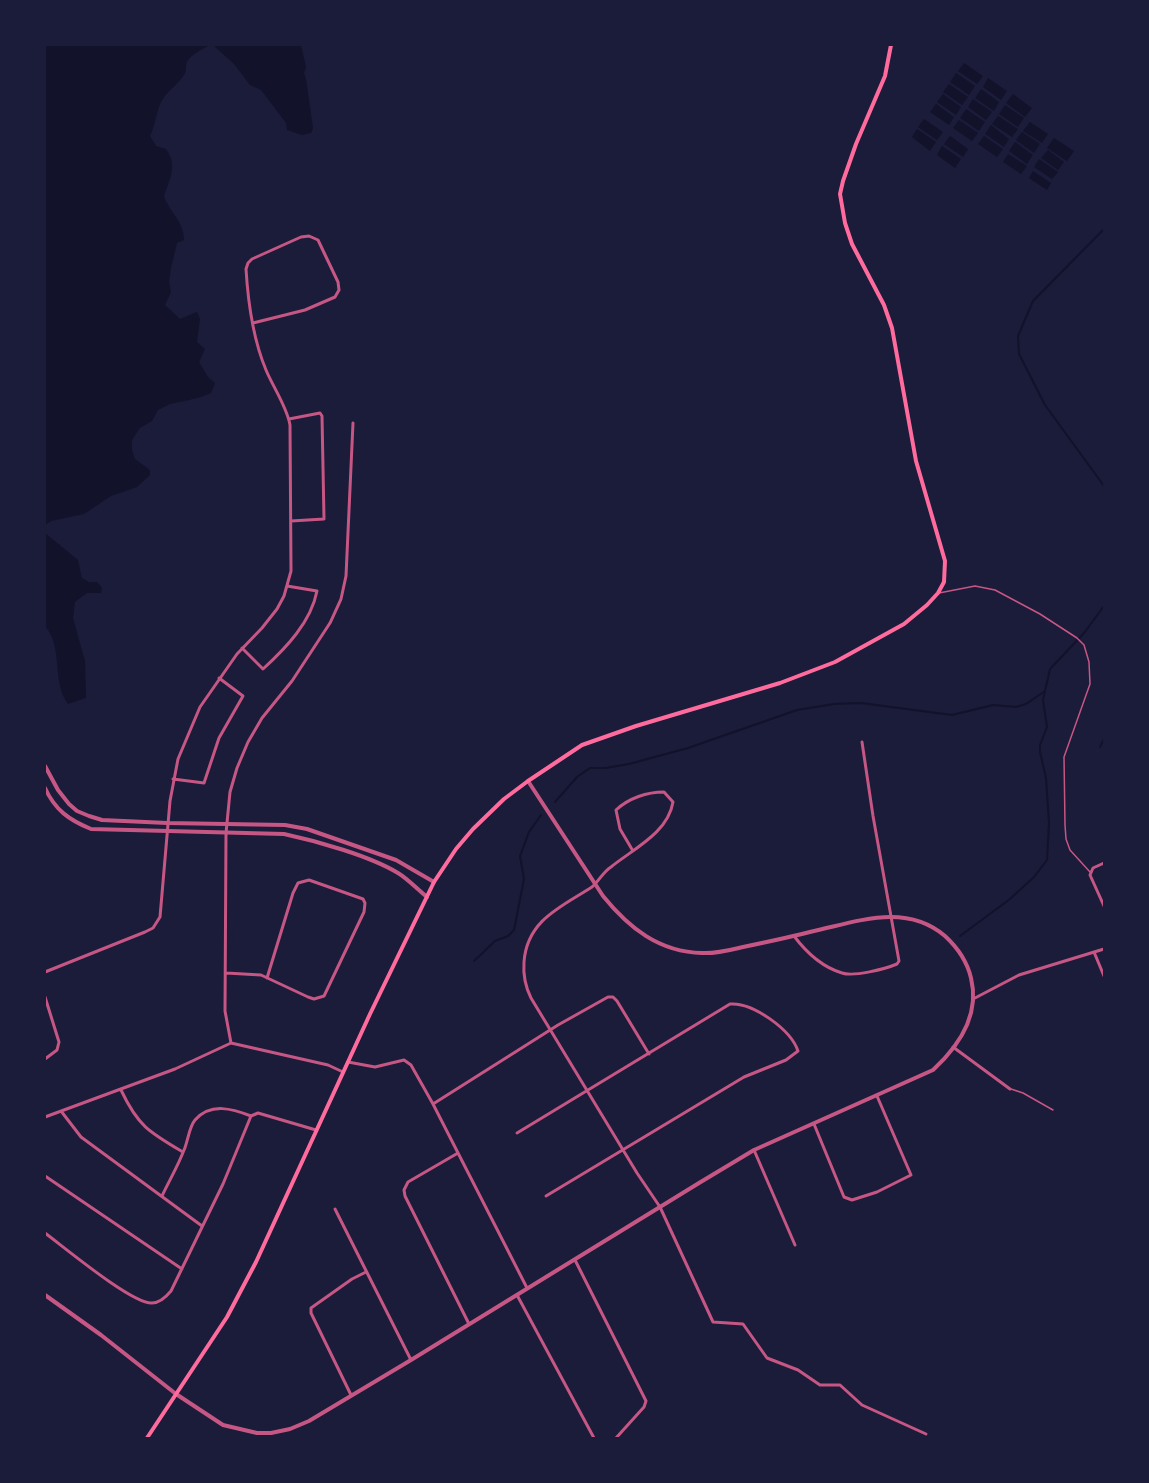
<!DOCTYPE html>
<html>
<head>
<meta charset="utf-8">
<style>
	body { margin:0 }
	#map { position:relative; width:1149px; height:1483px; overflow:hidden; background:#1b1b3a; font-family:Lato,sans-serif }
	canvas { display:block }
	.frame { position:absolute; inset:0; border:46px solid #1b1b3a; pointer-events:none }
</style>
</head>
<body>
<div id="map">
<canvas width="1149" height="1483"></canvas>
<div class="frame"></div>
</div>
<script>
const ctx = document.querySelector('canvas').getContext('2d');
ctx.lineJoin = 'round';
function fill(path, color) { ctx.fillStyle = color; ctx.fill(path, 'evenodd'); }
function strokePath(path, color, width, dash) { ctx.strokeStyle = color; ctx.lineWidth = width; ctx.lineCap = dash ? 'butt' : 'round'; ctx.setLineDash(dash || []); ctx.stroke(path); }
fill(new Path2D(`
	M45,45H210C203,49 191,54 187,62C185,66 187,71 184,75C177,86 166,91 160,104C156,115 155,126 150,136L156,146L166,149C178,166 170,178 164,196C169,212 184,221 184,240L177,243L171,268L169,282L171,292L165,305L180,319L197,312L200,319L197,342L205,349L199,362L208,377L215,383L211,393L198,398L170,404L158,410L152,421L140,428L132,440V450L135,459L150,470V475L137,487L111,496L84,514L51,521L45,525Z
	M213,45H301L306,67L304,73L306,79L313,128L311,133L302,135L287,130L286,123L261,90L250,85L234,64Z
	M964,63L983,76L977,84L958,71Z
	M956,73L975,86L969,95L950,82Z
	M988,78L1007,91L1001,100L983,87Z
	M949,84L968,97L962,105L943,92Z
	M981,89L999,102L994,111L975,98Z
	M943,94L961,107L956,115L937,102Z
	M1013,94L1032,108L1025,117L1006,103Z
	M973,99L992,112L986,120L968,107Z
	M936,104L954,117L949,125L930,112Z
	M1005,105L1024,118L1018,127L999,114Z
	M966,109L985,122L979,131L960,118Z
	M998,116L1018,129L1012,137L992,124Z
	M924,119L943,132L937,140L918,127Z
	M959,120L978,133L972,141L953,128Z
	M1030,122L1048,134L1042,143L1023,131Z
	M991,125L1009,139L1004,147L985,134Z
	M917,129L936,142L930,151L912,137Z
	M1022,132L1040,144L1034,153L1016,140Z
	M950,136L968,149L963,157L944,144Z
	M984,136L1003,149L997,157L978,144Z
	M1054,138L1074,151L1067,161L1047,148Z
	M1015,142L1033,155L1027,164L1009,151Z
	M942,146L961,159L955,168L937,155Z
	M1048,150L1064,162L1058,170L1041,158Z
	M1008,154L1027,166L1021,174L1003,162Z
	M1039,159L1058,172L1052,179L1034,167Z
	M1033,171L1051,183L1047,190L1029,178Z
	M45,533L78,560L82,578L89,582H97L102,588L101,593H87L75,602L73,618L85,661L86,698L68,704C51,681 64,648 45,626Z`), '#12122b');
strokePath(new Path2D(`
	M1104,229L1033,301L1018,336L1019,354L1045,405L1104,486
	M1100,747L1104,739
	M555,802L577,777L590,768H605L629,764L688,748L797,710L834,704L861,703L952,715L993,705L1016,707L1026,704L1045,691
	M960,936L1010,899L1034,877L1047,860L1049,823L1046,778L1040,752V745L1047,727L1043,700L1050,669L1084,633L1104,606
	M474,961L495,941L508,936L514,930L524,879L520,856L529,832L541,815`), '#12122b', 2);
strokePath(new Path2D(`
	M939,593L975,586L995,590L1040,614L1077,638L1084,645L1089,662L1090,684L1064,757L1065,825L1066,839L1070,850L1090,872
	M1011,1089L1023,1093L1053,1110`), '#c65784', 1.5);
strokePath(new Path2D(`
	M289,419L320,413L322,416L324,519L291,521
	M242,648L263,669C286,648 311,622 317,591L287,586
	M173,779L204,783L219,738L243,696L219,678
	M633,851L620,829L616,810C629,798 647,792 664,792L673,802C668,833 633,849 611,867C603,872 599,881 592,887C561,907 527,920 524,962C523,975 525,986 531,998L637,1173L660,1207L713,1322L743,1324L767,1358L798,1370L820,1385H840L862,1405L926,1434
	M1104,863L1093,868L1090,875L1104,906
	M794,936C806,952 822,967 842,973C854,977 885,969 897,964L899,961L873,816L862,742
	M1094,952L1104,976
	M45,972L145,932L153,928L160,917L170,801L178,759L200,707L237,654L262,628L277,609L284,596L291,571L290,425C287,407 273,387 266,370C253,339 248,302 246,269L248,263L252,259L301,237L309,236L318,240L338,282L339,290L335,297L305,310L253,323
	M226,973L261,975L308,997L314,999L324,996L364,912L365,903L363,899L309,880L298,883L293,893L267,978
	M45,997L59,1042L57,1050L45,1059
	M975,998L1019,975L1104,949
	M231,1043L225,1011L226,833L230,792L237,768L248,742L262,718L292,681L330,623L341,599L346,576L353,423
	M953,1047L1010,1089
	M348,1062L375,1067L404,1060L411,1065L433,1104L527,1288
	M121,1090C138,1126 149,1132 183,1152
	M433,1104L558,1025L608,997H613L617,1001L649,1054
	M61,1111L81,1137L202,1226
	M45,1117L175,1069L231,1043L328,1065L343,1072
	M814,1124L844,1197L852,1200L877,1192L911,1175L877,1096
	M517,1133L730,1004C753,1002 791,1030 798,1051L786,1060L744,1077L546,1196
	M754,1150L795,1245
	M458,1153L408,1182L404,1190L405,1196L469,1324
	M45,1176L182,1269
	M162,1196C169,1181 178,1166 184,1150C188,1141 189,1127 195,1120C211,1102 233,1109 251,1116
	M335,1209L411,1360
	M45,1233C64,1247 132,1304 152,1303C160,1303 166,1297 171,1291L223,1184L251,1116L258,1113L316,1130
	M575,1260L646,1401L644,1407L616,1438
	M517,1295L594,1438
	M351,1395L311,1313V1308L352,1279L366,1272`), '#c65784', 3);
strokePath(new Path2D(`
	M45,766L58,790L69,804L77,811L89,816L102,820L167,823L285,825L307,829L396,860L434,882
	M45,788C55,810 69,820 91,829L284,834C317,841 370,856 398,873C408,879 417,889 427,897
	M45,1295L101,1335L176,1394L223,1425L257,1433H271L290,1429L309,1421L411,1360L699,1183L754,1150L933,1070C959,1046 980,1014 971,978C967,961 958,948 945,936C906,903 859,921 814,931C791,937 767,942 743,947C730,950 716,954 702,953C659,952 629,928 603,896L528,781`), '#c65784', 4);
strokePath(new Path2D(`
	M147,1438L227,1317L256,1262L370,1014L434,882L456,849L473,829L504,799L528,781L582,745L636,726L780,683L835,662L904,624L927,605L938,593L944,582L945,561L916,461L892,328L884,305L852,244L845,223L840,194L843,181L856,144L885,76L891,45`), '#ff6b9d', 4);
</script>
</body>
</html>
